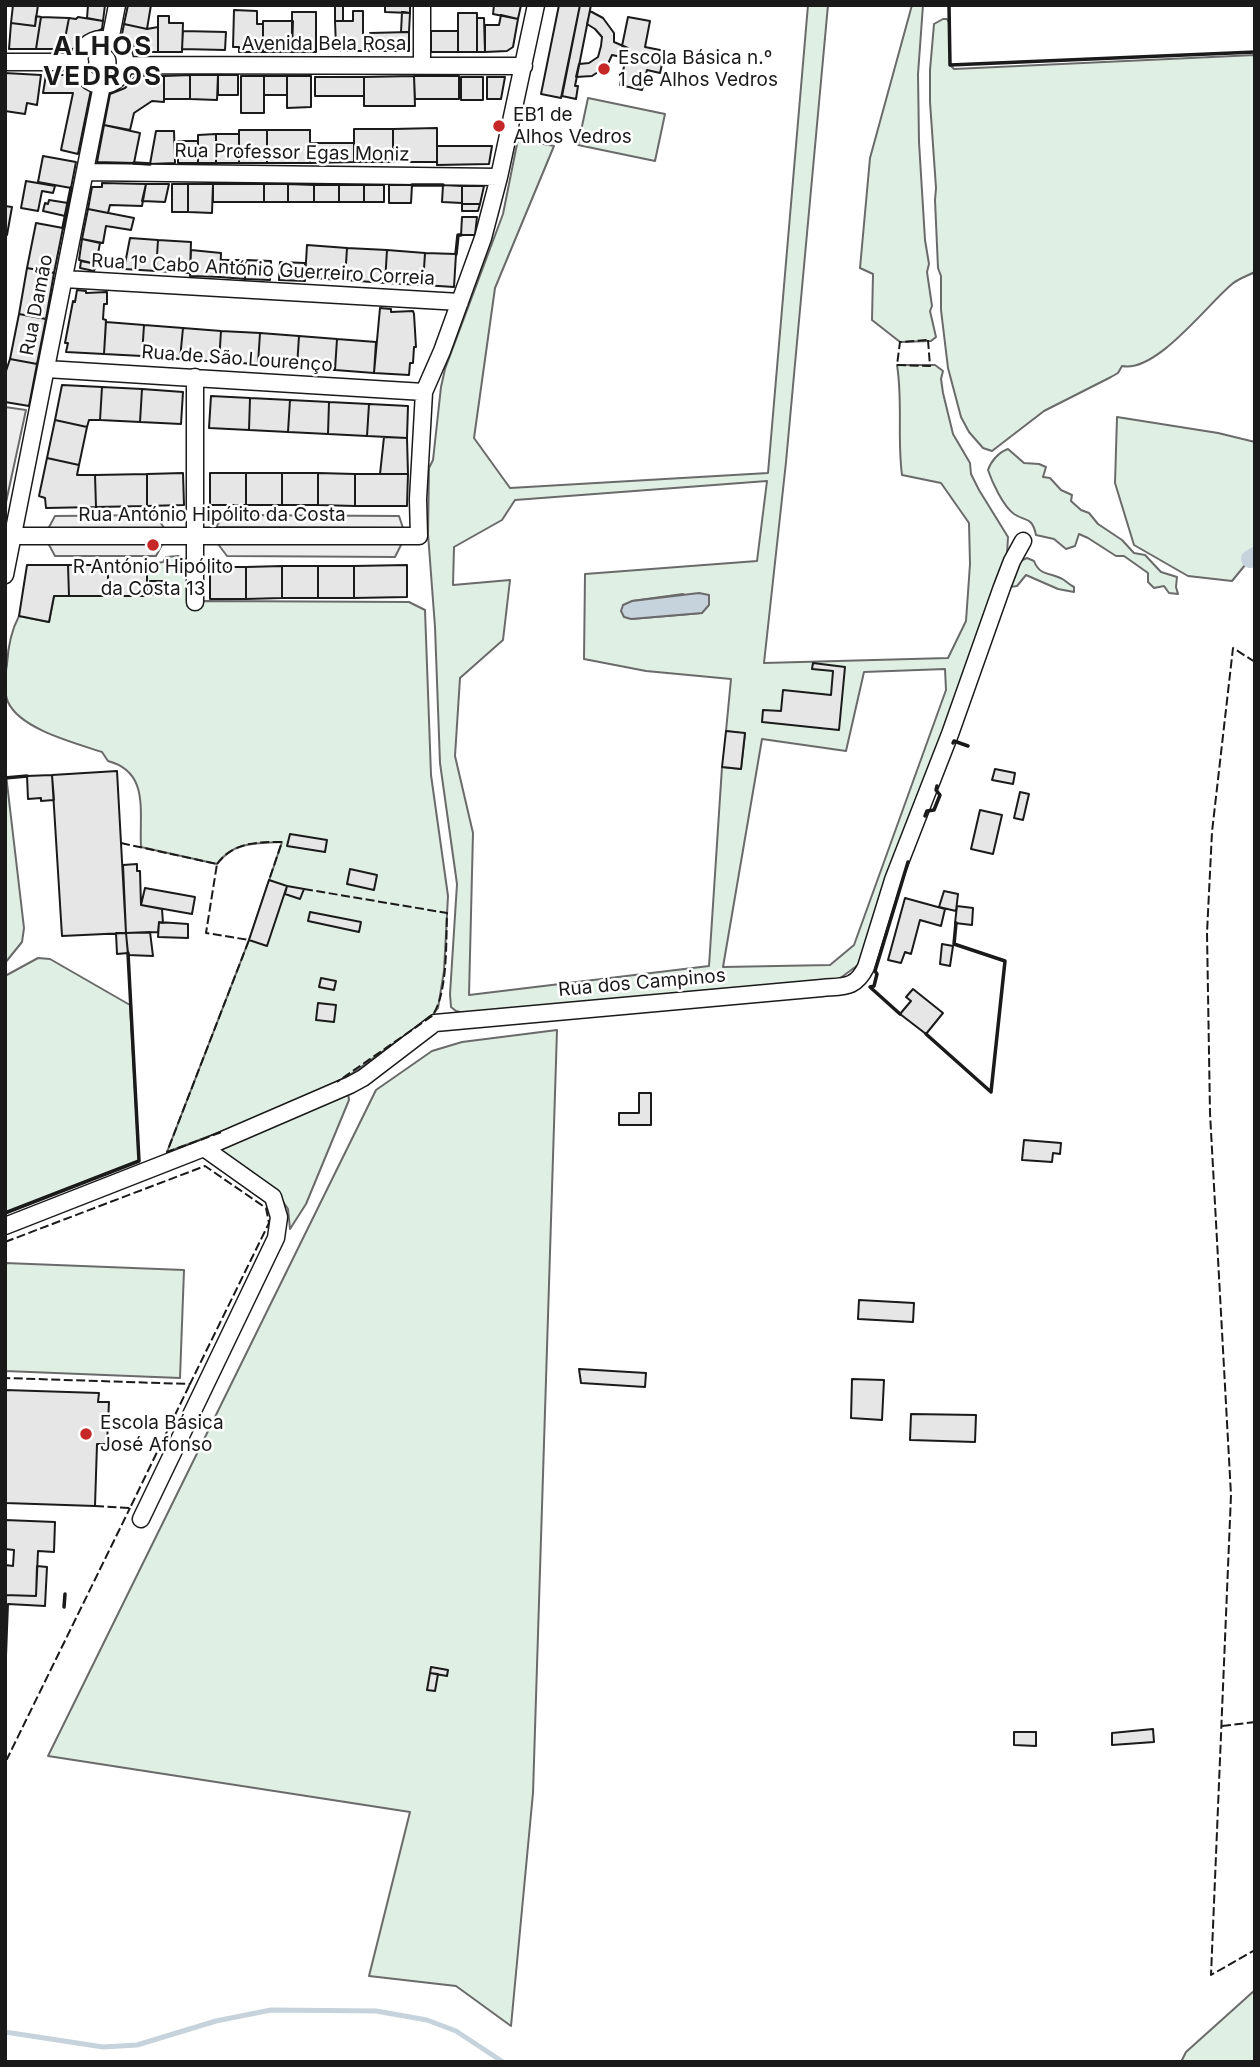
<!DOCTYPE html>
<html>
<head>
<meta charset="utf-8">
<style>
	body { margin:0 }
	#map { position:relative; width:1260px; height:2067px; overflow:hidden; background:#fff; font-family:Inter,sans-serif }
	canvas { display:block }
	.frame { position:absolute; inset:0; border:7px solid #1a1a1a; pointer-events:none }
</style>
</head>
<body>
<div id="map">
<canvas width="1260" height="2067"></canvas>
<div class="frame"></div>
</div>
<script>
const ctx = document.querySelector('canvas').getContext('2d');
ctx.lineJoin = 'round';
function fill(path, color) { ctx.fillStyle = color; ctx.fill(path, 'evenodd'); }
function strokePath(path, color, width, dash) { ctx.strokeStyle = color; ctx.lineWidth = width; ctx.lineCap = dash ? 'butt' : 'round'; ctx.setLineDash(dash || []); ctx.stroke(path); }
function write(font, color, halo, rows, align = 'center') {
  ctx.font = font + ' Inter,sans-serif'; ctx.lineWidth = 5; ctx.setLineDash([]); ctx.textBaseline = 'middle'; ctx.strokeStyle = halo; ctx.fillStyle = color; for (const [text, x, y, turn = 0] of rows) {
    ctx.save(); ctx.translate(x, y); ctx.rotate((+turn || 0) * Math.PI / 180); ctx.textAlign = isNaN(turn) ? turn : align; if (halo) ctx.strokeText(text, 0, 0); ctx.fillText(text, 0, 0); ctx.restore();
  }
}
const green = new Path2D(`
	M808,5H828L786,462L764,663L948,658L966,621L970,564L969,523L941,483L902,475C897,438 903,402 897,365H935L943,371L941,379L943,393L953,434L970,463L971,474L979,490L1008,537L1007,555L858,965L839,979L464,1013L456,1011L451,1007L450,994L457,884L440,763L435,627L428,534L429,468L433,460L441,387L445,369L503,214L518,139L554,146L495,288L474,438L510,488L768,473ZM767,481L757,561L585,574L584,659L646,671L731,679L726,731L745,734L741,769L722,767L709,966L469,995L473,833L455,756L460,678L503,640L510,580L453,585L454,547L502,520L515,500ZM683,594L702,613L631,619L632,601ZM945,669L946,690L854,945L830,965L723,967L762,739L846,751L864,672Z
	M912,5H923L918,74L919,142L925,240L929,264L927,272L932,306L930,311L936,337L931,341L900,342L872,320L873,274L860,268L870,158Z
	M943,19H947L950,24V65L954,69L1255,55V272C1247,276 1237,279 1231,285C1206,306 1156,373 1122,366L1118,373L1111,377L1044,411L992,451L983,448L969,432L961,417L948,368L941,310V276L938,268L935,200L936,188L930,102V70L934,24Z
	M588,98L665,114L655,161L578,145Z
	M1117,417L1218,433L1255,442V548L1250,559L1232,581L1188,576L1134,545L1115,483Z
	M1008,449L1024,463L1039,464L1046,467L1043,477L1050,478L1061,490L1072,495L1071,501L1081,510L1089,513L1098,524L1122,540L1134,553L1145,555L1161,572L1177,577L1176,587L1178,594L1169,593L1164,586L1154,588L1148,582V573L1124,556H1116L1088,538L1079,534L1075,546L1066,549L1054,539L1036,535C1032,516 1026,522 1014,514C1003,506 992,482 988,470C991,461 999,452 1008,449Z
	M178,556L189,561L198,605L204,601L409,602L425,610L431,775L448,896L444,971L438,1008L432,1016L347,1077L247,1122L167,1152L249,940L282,842C256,843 233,842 217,864L141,847C139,812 150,772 108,761L102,752C75,743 20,729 8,702C3,690 5,676 7,664C8,647 11,631 19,616L49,622L54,596H147V565L163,562L166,557Z
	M1027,558L1034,561C1040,577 1052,572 1064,580C1067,582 1070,585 1074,587V592L1058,589L1026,575L1017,586L1010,587L1018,562Z
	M5,766L24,928L22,942L5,963Z
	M38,958L50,959L130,1005L139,1161L5,1213V976Z
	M557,1030L533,1793L511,2026L456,1986L369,1976L410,1812L48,1756L376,1090L432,1051L462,1042Z
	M348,1093L349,1100L306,1204L290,1229L288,1209L275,1190L219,1149Z
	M5,1263L184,1270L180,1378L5,1371Z
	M1255,1990V2062H1181L1186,2052Z`);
fill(green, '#e0efe3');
strokePath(green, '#6a6a6a', 2);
const parking = new Path2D(`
	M5,407L26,410L5,507Z
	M156,515L164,528L48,529L55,516Z
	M224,515L399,516L403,528L216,527Z
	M48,543H163L156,556H55Z
	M402,543L395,557L227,556L218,544Z`);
fill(parking, '#ededed');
strokePath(parking, '#6a6a6a', 2);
const water = new Path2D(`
	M699,593L709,595V605L702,613L631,619L624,617L621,611L623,605L632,601Z`);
fill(water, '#c6d2dc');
strokePath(water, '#6a6a6a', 2);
strokePath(new Path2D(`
	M5,2032L103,2047L137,2045L216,2021L271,2010L376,2011L427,2020L456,2031L503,2062`), '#c6d2dc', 5);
strokePath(new Path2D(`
	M1250,559L1255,556`), '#c6d2dc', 18);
const building = new Path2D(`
	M13,5H38L35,26L11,23Z
	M88,5H105L103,21L87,18Z
	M128,5H151L147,29L124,24Z
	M385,5H410V13L385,12Z
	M494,5H521L518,19L493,14Z
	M559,5H580L561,98L541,94Z
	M580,5H591L575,86H578L576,99L562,96Z
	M335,6H343V21H335Z
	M234,10L257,11V24H263V52H239V47H233Z
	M353,11H363V51H341V47H336L335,21H353Z
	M590,11L603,18L614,33V42L628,48L626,58L612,55L607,66L592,76L576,77L579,64L589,63L598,57L601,46L602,37L595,29L587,24Z
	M292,12H316V52H292Z
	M402,12L410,13L409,32H401Z
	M458,13H477V52H458Z
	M501,15L518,19L513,47L507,51L485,52V25H499Z
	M36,16L41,17L36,49H9L11,23L35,26Z
	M158,16H169V23H183L182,52H158Z
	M41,17L69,18L63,49H36Z
	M78,17L103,21L102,29L86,37L77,49H63L69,18L76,19Z
	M628,17L650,21L645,47L665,51L660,73L647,70L642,90L620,85L628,48L622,46Z
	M477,18H484L485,52H477Z
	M263,21H293L292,52H263Z
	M124,24L147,29L158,27V52H136L131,41L122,34Z
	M183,31L226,32L225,50L182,49Z
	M431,31H458V52H431Z
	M409,32V51H369L370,33Z
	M363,38H369V51H363Z
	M5,73L41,75L37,105L27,103L25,114L5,111Z
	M46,75H77L82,83L91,90L78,154L61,150L73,93H43Z
	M190,75H218L217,100L190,99Z
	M190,75V99H164V76Z
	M218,75H238V95H218Z
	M136,76H164V102L152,101L134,113L130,130L104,125L110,94L125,88Z
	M241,76H264V113H241Z
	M264,76H287V95H264Z
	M287,76H311V107L287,108Z
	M414,76H459V99H415Z
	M414,76L415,106H364V77Z
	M315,77H364V96H315Z
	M461,77H483V100H461Z
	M487,77H505L501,99H487Z
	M104,125L140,133L134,163L97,162Z
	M437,128V162H393V129Z
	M354,129H393V162H354Z
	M239,130H267V163H239Z
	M267,130H310V163H267Z
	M156,131H174L175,163L150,164Z
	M216,134V163H198V135Z
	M216,134H239V163H216Z
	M178,141H198V163H178Z
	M310,143H354V162L310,163Z
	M437,146H492L489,164L437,165Z
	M43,156L76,162L71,188L38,182Z
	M26,181L55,186L53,193L42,191L38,211L21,208Z
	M102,183L146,184L142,206L110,205L108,213L88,209L92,187H102Z
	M146,184H169L165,202L142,201Z
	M172,184H188V212H172Z
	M188,184H213L212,213L188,212Z
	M213,184H264V202H213Z
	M264,184H288V202H264Z
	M288,184L314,185V202H288Z
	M314,185H339V202H314Z
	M339,185H364V202H339Z
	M364,185H384V202H364Z
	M389,185H412L411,203H389Z
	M443,185L462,186V203L442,202Z
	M462,186H484L480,204H462Z
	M49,200L68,203L65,216L43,211L45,203L48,204Z
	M462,204H480L478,211H462Z
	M5,206L12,207L7,235H5Z
	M88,209L134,218L131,230L106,226L103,243L82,239Z
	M462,217H477L475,235H461Z
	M36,223L63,228L54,273L27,268Z
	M130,238L158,240L156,271L124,269Z
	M82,239L100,243L96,264L79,260Z
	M158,240L191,242L190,273L156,271Z
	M307,245L347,248L345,280L305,278Z
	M347,248L387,250L385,283L345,280Z
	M191,250L221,253L220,277L190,276Z
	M387,250L425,253L423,285L385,283Z
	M425,253L456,254L454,287L423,285Z
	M221,260H246L245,279L220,277Z
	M246,260L271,261L270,280L245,279Z
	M81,261L96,264L94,271L80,268Z
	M280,262L305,263V281L279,280Z
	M27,268L54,273L46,319L19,314Z
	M77,290L86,291V293L107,292V304H104L103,319L106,320L104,354L66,352L68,343H65L73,301L75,302Z
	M380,308L391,309V312L413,311L414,314L416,347H414L413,363H410L409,375L374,373Z
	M19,314L46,319L37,364L10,359Z
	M106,322L144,325L142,356L104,354Z
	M144,325L183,328L180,359L142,356Z
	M183,328L221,331L219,362L180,359Z
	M221,331L260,333L258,364L219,362Z
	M260,333L299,336L297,367L258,364Z
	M299,336L337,339L335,370L297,367Z
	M337,339L376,342L374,373L335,370Z
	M10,359L37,364L29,406L5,402V374Z
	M62,385L102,387L100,420H89L87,427L55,420Z
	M102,387L142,389L140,422L100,420Z
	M142,389L183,392L181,424L140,422Z
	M211,396L250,398L249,430L209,428Z
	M250,398L290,400L288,432L249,430Z
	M290,400L329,402L328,434L288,432Z
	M329,402L369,404L367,436L328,434Z
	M369,404L408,406L407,438L367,436Z
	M55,420L87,427L79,465L47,458Z
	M384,437L407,438L408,474H380Z
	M47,458L79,465L77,475H95L96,507L46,508L45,498L39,496Z
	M183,473L184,505L147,506V474Z
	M210,473H246V505H210Z
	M246,473H282V505H246Z
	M282,473H318V505H282Z
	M318,473L355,474V506L318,505Z
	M147,474V506L96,507L95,475Z
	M355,474H408L407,506H355Z
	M27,565H68L69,596H54L49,622L19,616Z
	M68,565H108V596H69Z
	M108,565H147V596H108Z
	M407,565V597L354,598V566Z
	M282,566H318V598H282Z
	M282,566V598L246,599V567Z
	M318,566H354V598H318Z
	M210,567H246V599H210Z
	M150,581H163V595H150Z
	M813,663L845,667L839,730L762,722L763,710L781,711L783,690L831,695L833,671L812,669Z
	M726,731L745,733L741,769L722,767Z
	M995,769L1015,773L1013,784L992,780Z
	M117,771L126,933L62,936L52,775Z
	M52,775L54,800L41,801V798L28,799L27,776Z
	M1020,792L1029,794L1023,820L1014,818Z
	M980,810L1002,815L993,854L971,849Z
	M290,834L327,840L325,852L287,846Z
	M137,864V871H140L141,905L162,909L163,923L159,922L158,932L126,933L123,865Z
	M350,869L377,875L374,890L347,884Z
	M269,880L287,886L267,946L249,940Z
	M287,886L304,889L300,899L285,894Z
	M145,888L195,897L192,914L141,905Z
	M944,891L958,894L956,911L939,907Z
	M905,898L945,909L941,926L920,920L911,954L905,952L901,963L888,960Z
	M957,906L973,908L972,925L955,923Z
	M310,912L361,922L359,932L308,921Z
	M159,922L188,924V938L158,937Z
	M150,932L153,956L128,955L126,933Z
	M116,933H126L128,953L117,954Z
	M942,944L953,946L950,966L940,964Z
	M321,978L336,981L334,990L319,987Z
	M913,989L943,1013L926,1034L900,1014L911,1001L906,997Z
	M318,1003L336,1005L334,1022L316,1020Z
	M639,1093H651V1125H619V1113H639Z
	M1024,1140L1061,1143L1060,1154L1053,1153L1052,1162L1022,1160Z
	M859,1300L914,1303L913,1322L858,1319Z
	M579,1369L646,1373L645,1387L581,1383Z
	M852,1379L884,1380L882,1420L851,1418Z
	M5,1390L99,1393L98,1402H109L107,1444H97L95,1506L5,1503Z
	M911,1414L976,1415L975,1442L910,1440Z
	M5,1520L55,1522L54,1552L38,1551L36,1596L5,1595V1565L13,1566L14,1550L5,1549Z
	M37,1566L47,1567L45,1606L8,1604L5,1681V1595L36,1596Z
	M431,1667L448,1670L447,1676L430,1673Z
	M430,1673L438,1674L435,1691L427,1690Z
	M1153,1729L1154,1742L1112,1745V1733Z
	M1014,1732H1036V1746L1014,1745Z`);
fill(building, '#e6e6e6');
strokePath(building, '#1a1a1a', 2);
const street = new Path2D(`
	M422,5V64
	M79 62a23 23 0 1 1 46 0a23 23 0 1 1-46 0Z
	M110,41L117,5
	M5,62H80
	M125,65L524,66
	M85,172L499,177
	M64,279L460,302
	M46,369L424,392
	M5,536H419L418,499L424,392L442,351L483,238L499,177L536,5
	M5,575L102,85
	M195,602V377
	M5,1226L204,1148L350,1085L363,1078L435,1023L822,988C844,986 855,989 866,967L893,880L950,734L1002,587L1012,561L1023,541
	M141,1519L276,1238L279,1217L273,1197L204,1148`);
strokePath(street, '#1a1a1a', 19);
strokePath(street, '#fff', 16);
strokePath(new Path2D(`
	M928,340L930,366L897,365L900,342Z
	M1255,662L1233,648L1212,832L1207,933L1210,1113L1231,1495L1211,1975L1255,1950
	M121,843L217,864L206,933L249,940L167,1152L222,1132
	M217,864C233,842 257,842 282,842L269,880
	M304,889L447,913C446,941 448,994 432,1016L337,1082
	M5,1242L205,1166L266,1208L269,1223L190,1384L5,1378
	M95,1506L130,1508L190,1384
	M1222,1726L1255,1722
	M5,1759H7L130,1508`), '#1a1a1a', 2, [9, 3.5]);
strokePath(new Path2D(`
	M949,5L950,65L1255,52
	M134,163L150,164
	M412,185H443
	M63,228L71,188
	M456,254L458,235H461
	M953,743L954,741L968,746
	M5,778L27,776
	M925,816L927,811L934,810L940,795L936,790L937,786
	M900,1014L870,987L874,986L877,974L875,971L908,862
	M926,1034L991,1092L1005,961L954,944L956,923
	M5,1213L139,1161L128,953
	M64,1607L65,1594`), '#1a1a1a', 3.5);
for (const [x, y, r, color] of [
	[604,69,7,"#c62828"],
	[499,126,7,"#c62828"],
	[153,545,7,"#c62828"],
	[86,1434,7,"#c62828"]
]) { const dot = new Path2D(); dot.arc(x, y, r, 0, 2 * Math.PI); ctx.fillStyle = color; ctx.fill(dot); strokePath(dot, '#fff', 2.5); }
write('19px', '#1a1a1a', '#fff', [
	["Avenida Bela Rosa",324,44],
	["Rua Professor Egas Moniz",292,153,1],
	["Rua 1º Cabo António Guerreiro Correia",263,270,3],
	["Rua Damão",37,305,-79],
	["Rua de São Lourenço",237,359,4],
	["Rua António Hipólito da Costa",212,515],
	["Rua dos Campinos",642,983,-5]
]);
write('19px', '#1a1a1a', '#fff', [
	["Escola Básica n.º",618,58],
	["1 de Alhos Vedros",618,80],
	["EB1 de",513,115],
	["Alhos Vedros",513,137],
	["R António Hipólito",153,567,"center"],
	["da Costa 13",153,589,"center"],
	["Escola Básica",100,1423],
	["José Afonso",100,1445]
], 'left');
ctx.letterSpacing = '2px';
write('bold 26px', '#1a1a1a', '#fff', [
	["ALHOS",103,47],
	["VEDROS",103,77]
]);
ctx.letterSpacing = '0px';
</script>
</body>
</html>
